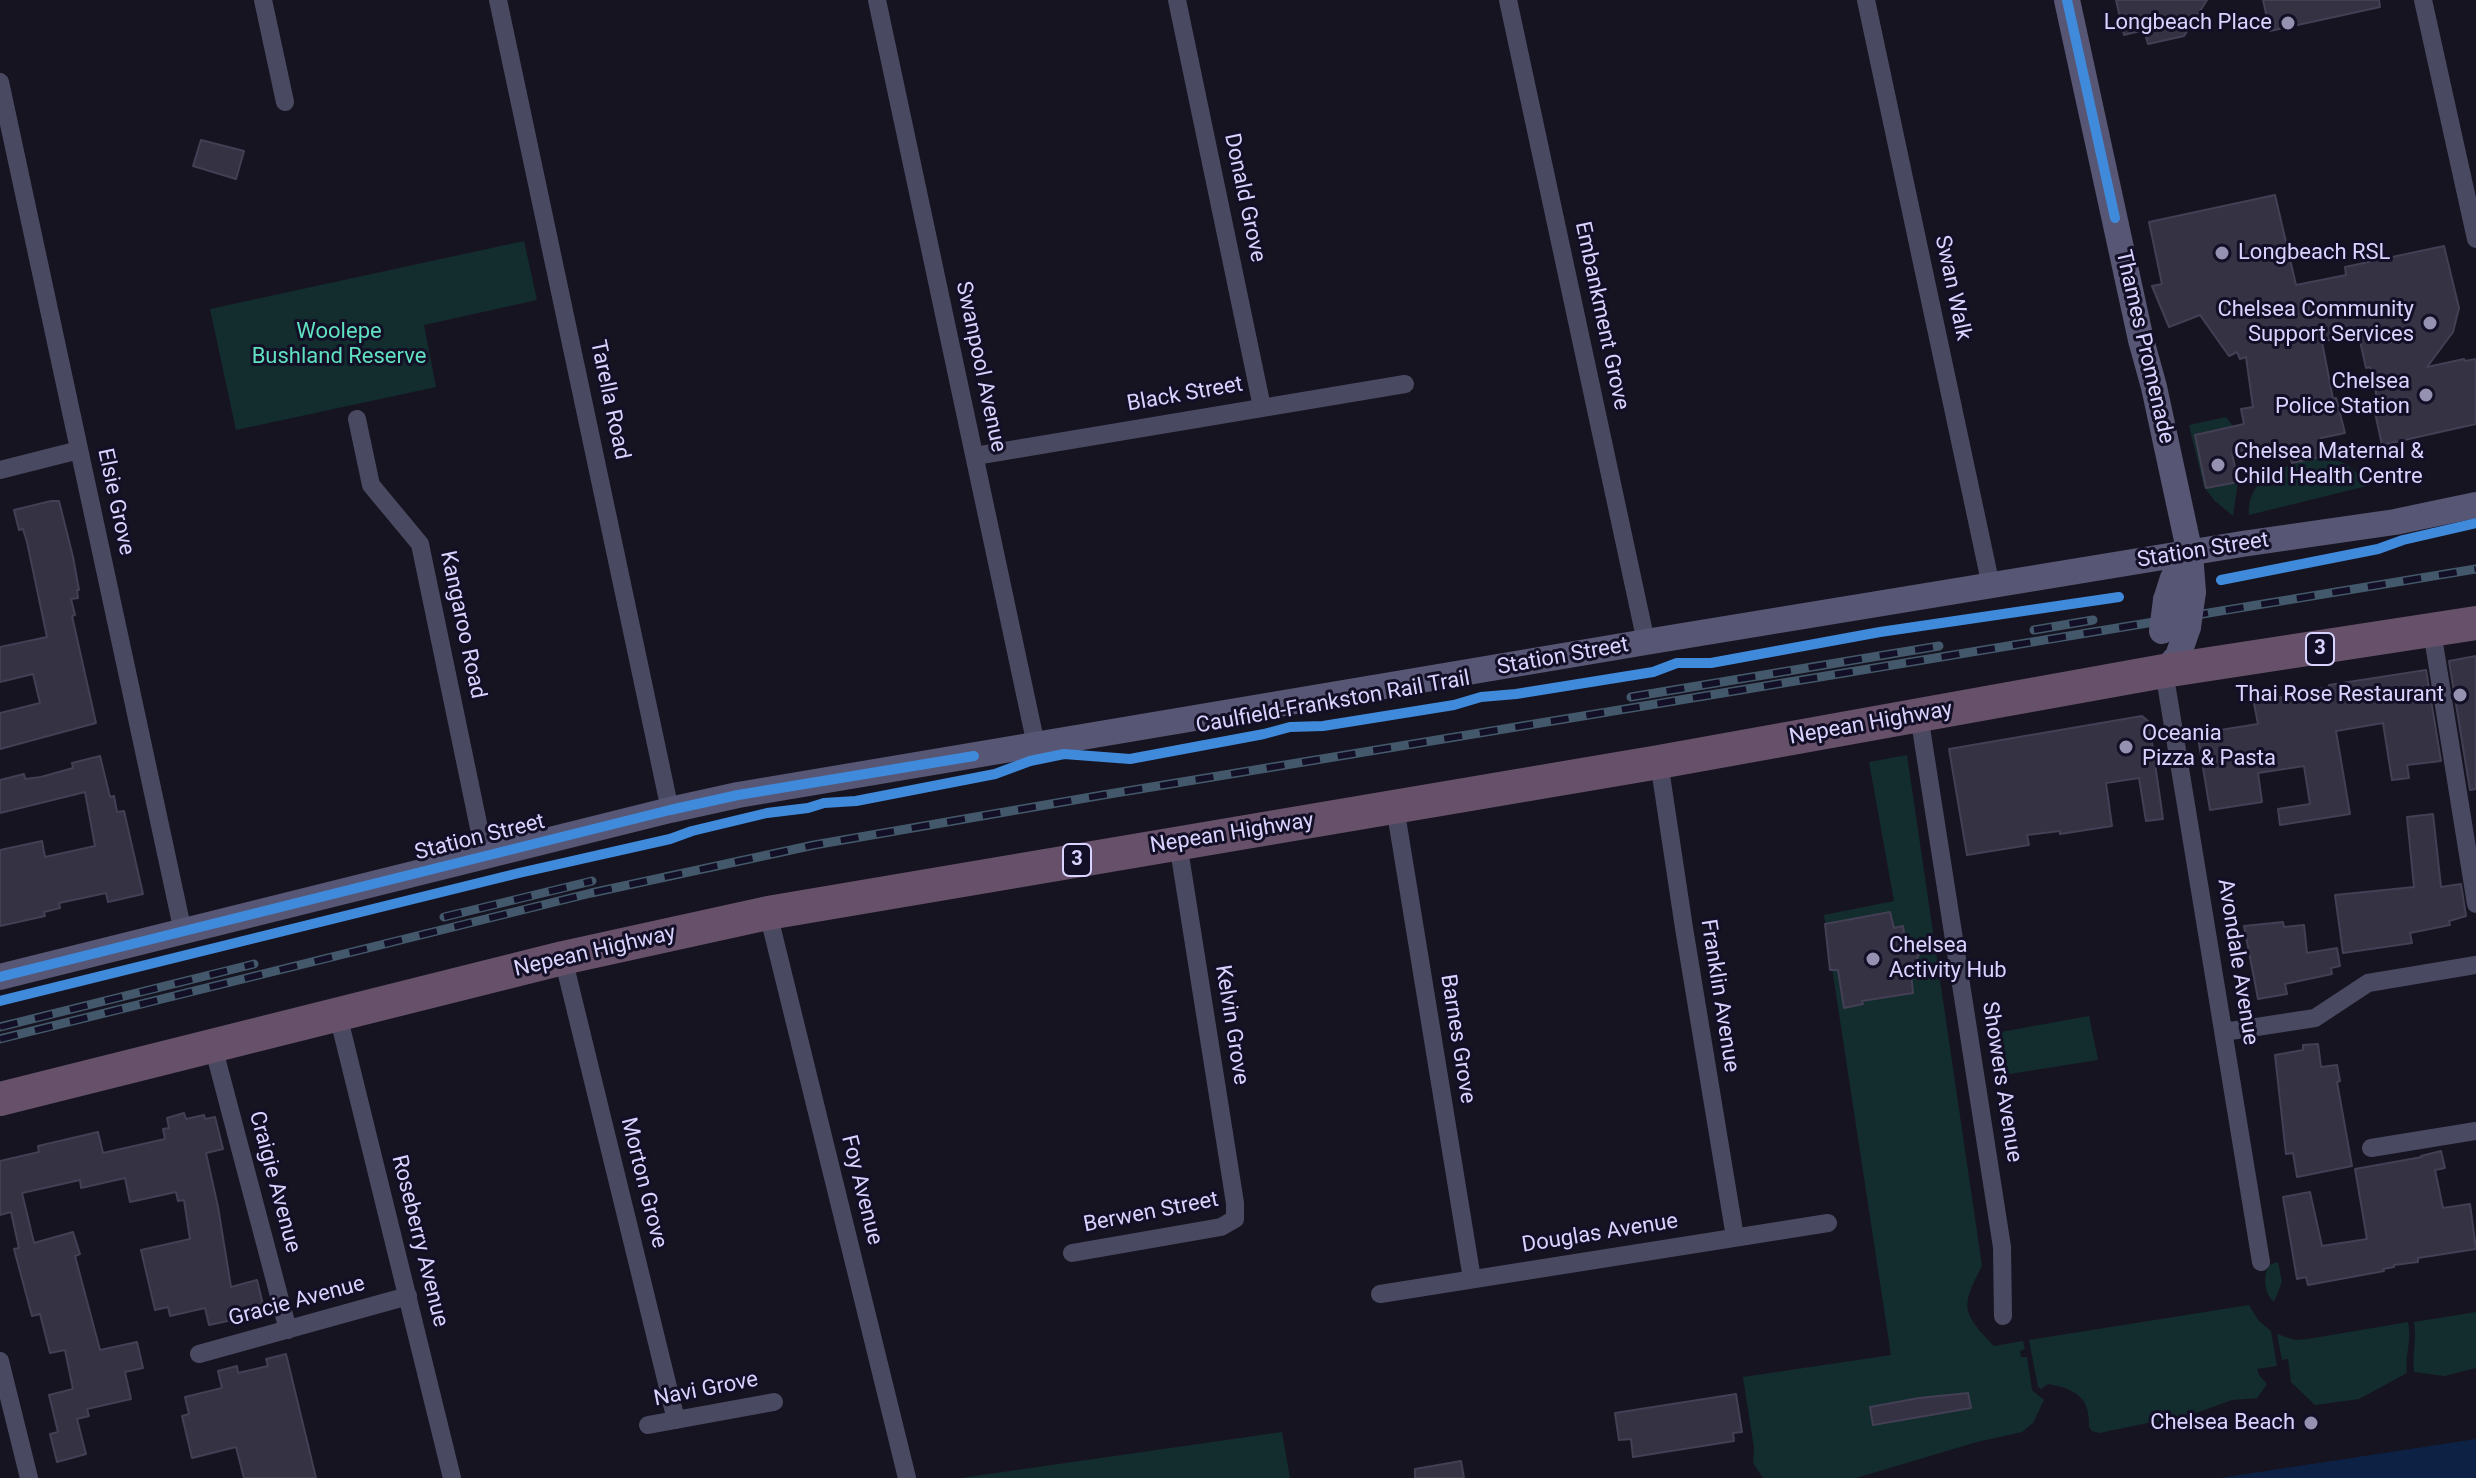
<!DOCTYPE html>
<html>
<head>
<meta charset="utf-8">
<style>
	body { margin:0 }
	canvas { display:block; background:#161421 }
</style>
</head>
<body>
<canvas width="2476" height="1478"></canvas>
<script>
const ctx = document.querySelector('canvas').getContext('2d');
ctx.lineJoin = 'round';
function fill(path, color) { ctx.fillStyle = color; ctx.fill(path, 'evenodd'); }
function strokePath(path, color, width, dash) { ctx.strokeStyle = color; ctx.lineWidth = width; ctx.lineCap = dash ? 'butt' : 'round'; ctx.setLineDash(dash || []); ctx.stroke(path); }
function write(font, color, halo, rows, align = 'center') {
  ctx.font = font + ' Roboto,sans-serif'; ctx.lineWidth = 6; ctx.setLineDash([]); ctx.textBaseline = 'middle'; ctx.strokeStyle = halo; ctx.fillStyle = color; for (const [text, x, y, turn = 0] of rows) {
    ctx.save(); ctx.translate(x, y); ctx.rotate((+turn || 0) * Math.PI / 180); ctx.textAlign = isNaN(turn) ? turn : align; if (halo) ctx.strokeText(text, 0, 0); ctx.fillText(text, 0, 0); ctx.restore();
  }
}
fill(new Path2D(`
	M524,241L537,300L424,325L436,387L236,430L210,309Z
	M2226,417L2233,426L2238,446L2231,448L2226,428L2195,435L2206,488L2238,482L2233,516L2214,500L2204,487L2189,425Z
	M2325,456L2346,464L2371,485L2249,515C2247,473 2292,463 2325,456Z
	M1907,755L1982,1266C1960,1307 1962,1313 1994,1346L2023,1341L2025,1349L2020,1351L2021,1357H2027L2032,1390L2044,1400L2033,1423L2022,1432L1977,1442L1856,1478H1763L1753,1463L1754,1448L1743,1377L1891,1355L1824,915L1894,901L1869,762Z
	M2089,1016L2098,1060L2003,1075L1995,1033Z
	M2278,1262L2282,1282L2274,1302C2264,1293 2263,1276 2269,1265Z
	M2249,1305L2258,1320L2271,1331L2277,1366L2257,1369L2259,1375L2267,1384L2257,1398L2232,1400L2196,1413L2099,1433L2092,1431L2089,1427C2090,1397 2076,1389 2048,1384L2041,1389L2038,1387L2029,1340Z
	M2476,1312V1368L2444,1376L2414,1372C2412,1354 2417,1340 2414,1322Z
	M2408,1322C2412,1342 2405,1352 2407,1373L2359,1399L2315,1405L2291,1382L2288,1359L2282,1360L2277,1334L2295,1340L2308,1339Z
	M1282,1432L1290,1478H961Z`), '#132c2d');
fill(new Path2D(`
	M2476,1439V1478H2220Z`), '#0d2144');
const building = new Path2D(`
	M2116,0H2207L2184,36L2148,44L2144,30L2124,35Z
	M2263,0H2379L2380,7L2270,31Z
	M201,140L244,151L236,179L193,166Z
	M2275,195L2296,285L2346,275L2345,267L2444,246L2459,308L2453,332L2427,367L2464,359L2465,361L2476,359V424L2382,445L2374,408L2379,407L2370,367L2366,368L2358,332L2322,342L2333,399L2336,398L2345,433L2321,438L2325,456L2292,463L2287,446L2262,451L2261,446L2232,453L2238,482L2206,488L2195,435L2244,424L2241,409L2253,407L2246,357L2240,359L2237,352L2229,356L2200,315L2169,327L2152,286L2162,284L2149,222Z
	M51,501H59L73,557L79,590H77L78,598L71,599L75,615L72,616L96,723L0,749V713L40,703L33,674L0,682V647L47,637L27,542L23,529L19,530L14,510Z
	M2476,656V789L2470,790L2449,661Z
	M2426,670L2441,761L2407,765L2409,778L2392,780L2383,723L2336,731L2350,814L2280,825L2278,809L2310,804L2304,766L2258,773L2262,802L2210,810L2197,731L2213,729L2214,731L2258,724L2254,703L2329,687V685Z
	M2142,716L2149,722L2163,819L2146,821L2139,778L2106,783L2112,826L2060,834V831L2027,835L2029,845L1967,855L1949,749Z
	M100,756L110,797L114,796L117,812L124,811L143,894L108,902L106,893L59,903L60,908L44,912L45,916L0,926V850L42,841L45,857L95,846L85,792L0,813V780L24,774L25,779L41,777L73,768L72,763Z
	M2433,814L2441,887L2461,884L2466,916L2449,921L2450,925L2410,933L2412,943L2343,953L2335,895L2414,887L2407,817Z
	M1890,912L1894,928L1903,926L1906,947H1922L1911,973L1913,993L1862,1001L1863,1004L1844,1008L1838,970H1830L1825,924Z
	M2283,922L2284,927L2304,925L2307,953L2337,948L2340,966L2331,968L2332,974L2285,984L2287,994L2258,999L2244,926Z
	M2318,1044L2321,1067L2337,1065L2340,1081L2337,1082L2352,1166L2297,1177L2293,1153L2286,1154L2275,1055L2303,1050V1045Z
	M184,1113L186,1119L204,1115L205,1119L215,1117L223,1149L206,1153L218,1207L231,1287L257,1280L265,1313L209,1325L205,1308L170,1316L168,1307L155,1310L141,1250L190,1239L184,1200L178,1201L176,1192L130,1202L125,1178L81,1188L80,1180L22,1193L34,1243L73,1232L80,1254L75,1256L100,1350L137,1342L143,1368L125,1372L131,1399L87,1409L89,1416L77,1419L86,1454L57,1462L50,1434L58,1432L49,1395L73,1389L65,1350L50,1353L40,1314L32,1316L14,1249L19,1248L11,1212L0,1215V1161L39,1152L38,1146L98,1132L103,1153L165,1139L163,1129L169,1128L167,1118Z
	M2441,1151L2445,1168L2435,1170L2443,1208L2470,1204L2476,1249L2418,1258V1262L2394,1265V1267L2383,1269L2384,1271L2308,1285L2306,1277L2297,1279L2283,1197L2310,1192L2322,1246L2367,1239L2355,1169L2422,1157L2421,1156Z
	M286,1354L316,1478H244L236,1447L192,1458L182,1416L189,1414L185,1397L222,1388L218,1371L237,1366L238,1373L268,1366L266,1359Z
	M1968,1393L1971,1408L1873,1425L1870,1407L1919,1398Z
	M1736,1394L1742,1432L1733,1433L1734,1441L1633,1457L1631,1439L1619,1440L1615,1413Z
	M1461,1461L1464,1478H1415V1469Z`);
fill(building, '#343243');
strokePath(building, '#433f54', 2);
strokePath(new Path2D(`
	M263,0L285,102
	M498,0L670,810
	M877,0L1036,745
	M1177,0L1262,407
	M1508,0L1646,642
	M1866,0L1991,586
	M2423,0L2476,239
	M0,82L183,932
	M357,419L371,485L420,544L485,857
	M975,456L1405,384
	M0,470L79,450
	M2432,631L2476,904
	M2164,671L2261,1262
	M1919,715L2002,1247L2003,1316
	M1659,762L1684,928L1735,1237
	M1395,807L1472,1279
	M768,913L907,1478
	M563,958L676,1420
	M338,1015L452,1478
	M2224,1032L2315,1018L2368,983L2476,965
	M213,1046L288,1330
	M2371,1148L2476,1131
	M1072,1253L1221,1227L1235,1219V1203L1178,843
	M1380,1294L1828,1223
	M199,1354L408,1296
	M0,1361L29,1478
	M648,1425L774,1402`), '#4a4962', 18);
strokePath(new Path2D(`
	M2067,0L2141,340L2154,387L2190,554L2193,592
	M2166,600L2173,578L2190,554
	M2164,671L2178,656L2188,627
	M0,977L670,810L738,795L1646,642L2242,544L2395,522L2476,505`), '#575674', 26);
strokePath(new Path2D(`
	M0,1099L563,958L768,913L1659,762L2164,671L2476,623`), '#67516a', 34);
const rail = new Path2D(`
	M2034,630L2093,620
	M1631,697L1939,646
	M444,917L592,881
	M0,1027L254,964
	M0,1039L591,893L814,845L1103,795L2476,569`);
strokePath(rail, '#43596b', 9);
strokePath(rail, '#130f26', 6, [18]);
strokePath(new Path2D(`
	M2188,627L2193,592
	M2162,631L2166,600`), '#575674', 26);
strokePath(new Path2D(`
	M2067,0L2115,218
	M2221,580L2378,549L2403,540L2476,523
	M0,977L670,810L738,795L974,756
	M0,1001L519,873L670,839L692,831L767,813L808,808L824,803L856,801L995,774L1030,761L1064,754L1130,759L1264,734L1290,727L1323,726L1454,705L1481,697L1516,694L1653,672L1677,663H1711L1880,632L2119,597`), '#408adc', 10);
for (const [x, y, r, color] of [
	[2288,23,8,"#9591b1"],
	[2222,253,8,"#9591b1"],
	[2430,323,8,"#9591b1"],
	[2426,395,8,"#9591b1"],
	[2218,465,8,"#9591b1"],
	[2460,695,8,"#9591b1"],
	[2126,747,8,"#9591b1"],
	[1873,959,8,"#9591b1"],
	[2311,1423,8,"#9591b1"]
]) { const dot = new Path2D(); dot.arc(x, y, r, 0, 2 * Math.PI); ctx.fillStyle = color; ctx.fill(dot); strokePath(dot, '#130f26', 3); }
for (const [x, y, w] of [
	[2320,649,28],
	[1077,860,28]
]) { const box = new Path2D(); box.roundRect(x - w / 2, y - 16, w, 32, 6); ctx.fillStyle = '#130f26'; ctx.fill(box); strokePath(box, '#d9d4ff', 2); }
write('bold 20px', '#d9d4ff', null, [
	["3",2320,649],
	["3",1077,860]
]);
write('22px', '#d9d4ff', '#130f26', [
	["Longbeach Place",2272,23],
	["Longbeach RSL",2238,253,"left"],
	["Chelsea Community",2414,310],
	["Support Services",2414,335],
	["Chelsea",2410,382],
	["Police Station",2410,407],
	["Chelsea Maternal &",2234,452,"left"],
	["Child Health Centre",2234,477,"left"],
	["Thai Rose Restaurant",2444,695],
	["Oceania",2142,734,"left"],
	["Pizza & Pasta",2142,759,"left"],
	["Chelsea",1889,946,"left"],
	["Activity Hub",1889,971,"left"],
	["Chelsea Beach",2295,1423]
], 'right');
write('22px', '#d9d4ff', '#130f26', [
	["Donald Grove",1244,198,78],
	["Swan Walk",1952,288,78],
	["Embankment Grove",1601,316,78],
	["Thames Promenade",2144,347,77],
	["Swanpool Avenue",980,367,78],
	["Black Street",1185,395,-10],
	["Tarella Road",609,400,78],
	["Elsie Grove",115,502,78],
	["Station Street",2203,551,-9],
	["Kangaroo Road",462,625,78],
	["Station Street",1563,657,-10],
	["Caulfield-Frankston Rail Trail",1333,703,-10],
	["Nepean Highway",1871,724,-10],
	["Nepean Highway",1232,834,-9],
	["Station Street",480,838,-14],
	["Nepean Highway",595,952,-13],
	["Avondale Avenue",2237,962,81],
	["Franklin Avenue",1719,996,81],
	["Kelvin Grove",1231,1025,81],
	["Barnes Grove",1457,1039,81],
	["Showers Avenue",2001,1082,81],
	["Craigie Avenue",274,1182,75],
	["Morton Grove",643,1183,76],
	["Foy Avenue",861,1190,76],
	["Berwen Street",1151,1213,-11],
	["Douglas Avenue",1600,1234,-9],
	["Roseberry Avenue",419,1241,76],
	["Gracie Avenue",297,1302,-15],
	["Navi Grove",706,1390,-11]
]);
write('22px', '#5fe0c0', '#130f26', [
	["Woolepe",339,332],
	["Bushland Reserve",339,357]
]);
</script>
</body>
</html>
